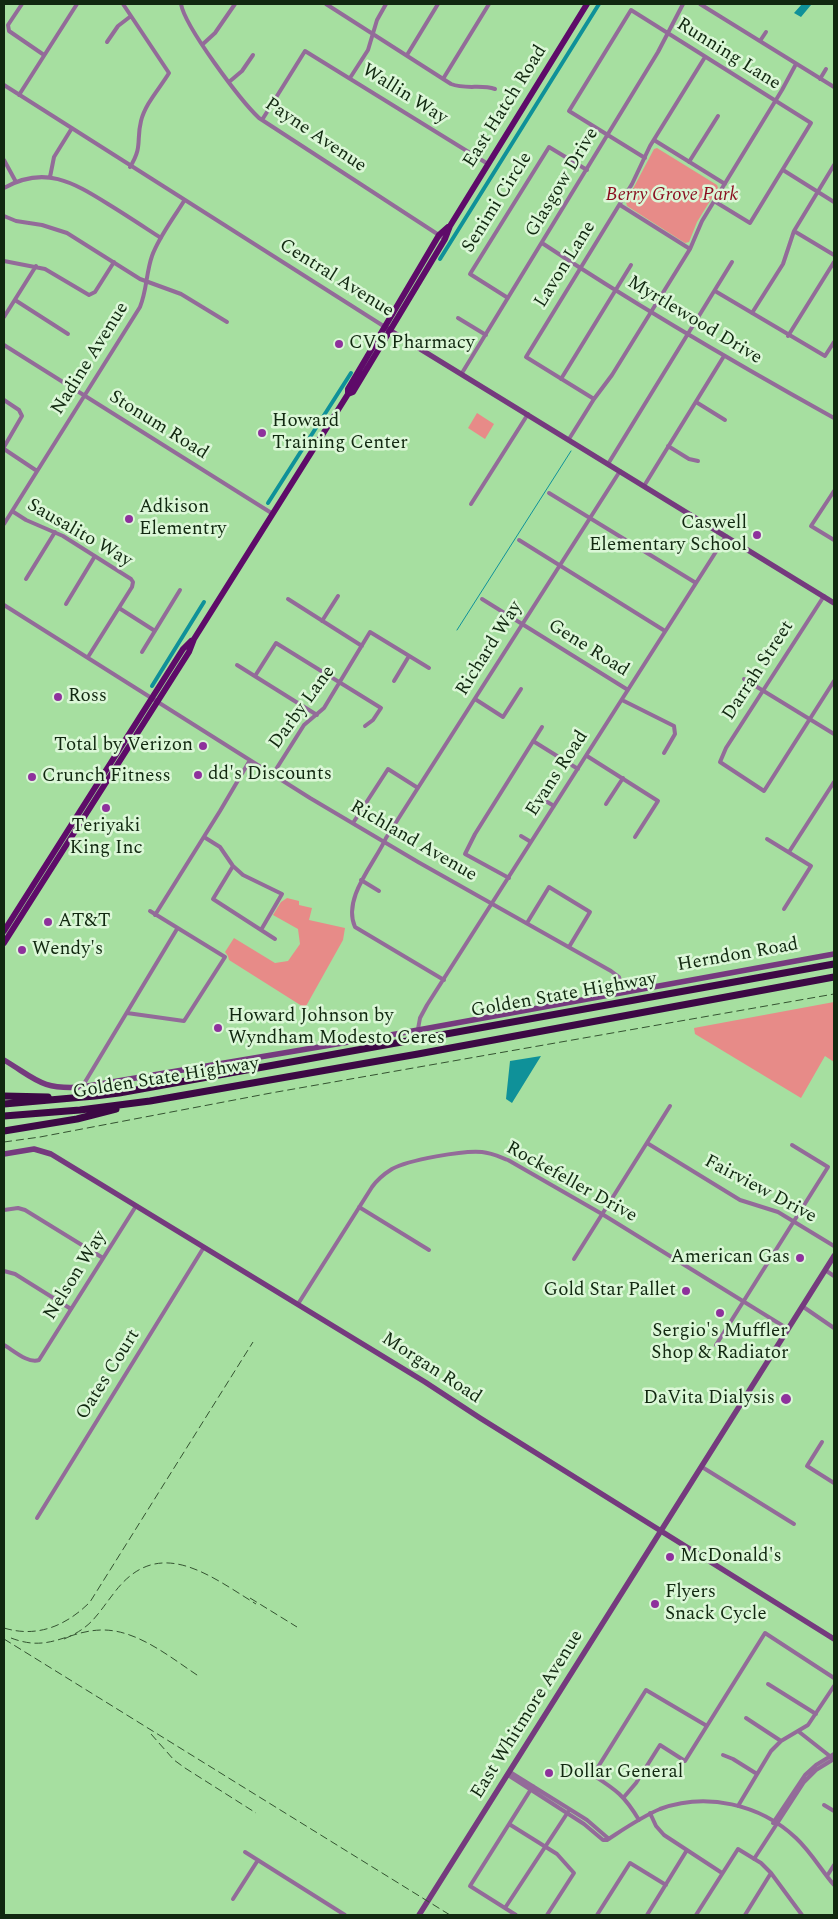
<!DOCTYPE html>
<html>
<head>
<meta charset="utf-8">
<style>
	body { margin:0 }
	#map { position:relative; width:838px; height:1919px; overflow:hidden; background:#a6dfa0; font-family:Spectral,serif }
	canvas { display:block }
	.frame { position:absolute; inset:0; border:5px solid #112810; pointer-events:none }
</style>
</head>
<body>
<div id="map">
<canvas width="838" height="1919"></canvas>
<div class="frame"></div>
</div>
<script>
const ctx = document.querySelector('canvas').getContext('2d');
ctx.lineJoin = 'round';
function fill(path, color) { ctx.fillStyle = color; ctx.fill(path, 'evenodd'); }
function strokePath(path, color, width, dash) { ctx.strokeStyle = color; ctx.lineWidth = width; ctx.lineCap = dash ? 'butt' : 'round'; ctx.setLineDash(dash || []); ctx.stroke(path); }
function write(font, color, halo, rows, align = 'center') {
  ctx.font = font + ' Spectral,serif'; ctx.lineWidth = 5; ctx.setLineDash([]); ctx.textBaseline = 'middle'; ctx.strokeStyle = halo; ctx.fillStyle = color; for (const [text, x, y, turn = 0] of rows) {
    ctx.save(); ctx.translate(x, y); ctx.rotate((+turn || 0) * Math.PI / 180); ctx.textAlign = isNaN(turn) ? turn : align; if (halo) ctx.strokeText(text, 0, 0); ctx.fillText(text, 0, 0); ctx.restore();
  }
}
fill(new Path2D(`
	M657,148L717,185L718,188L697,222L689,242L685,243L627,206L626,202L654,149Z
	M477,413L494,424L485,439L468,428Z
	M287,898L299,901V905L312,908L309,920L345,928L343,940L305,1008L229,960L228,956L225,952L234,938L275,963L288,961L300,944L298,929L273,915L281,902Z
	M834,1002V1062L825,1056L801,1098L695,1034L694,1028Z`), '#e78b88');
fill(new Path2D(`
	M802,4L811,5L801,17L794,13Z
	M541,1056L512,1103L506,1099L510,1061Z`), '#0f9199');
strokePath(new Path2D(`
	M457,630L571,451`), '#0f9199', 1);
strokePath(new Path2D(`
	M440,259L599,4
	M268,503L351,373
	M152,686L204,602`), '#0f9199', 4);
strokePath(new Path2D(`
	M22,4L8,25L9,31L44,55
	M123,4L169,73C160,88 145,104 141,121C136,141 143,146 130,167
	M181,4C185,27 241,101 259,118L445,239
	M326,4L451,84C466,90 481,84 495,89
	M700,4L834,87
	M760,41L766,32
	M107,42L118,26L131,16
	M203,44L215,33L235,4
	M407,55L438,4
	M350,78L368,50L377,20L386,4
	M443,79L489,4
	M820,79L826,69
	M229,82L242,71L253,55
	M4,85L385,327
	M19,95L77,4
	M262,120L305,51L488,164
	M654,140L725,184
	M645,158L569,111L631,10L811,123L750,223L714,201
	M4,160L16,182
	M689,162L718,116
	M783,170L834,202
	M50,177L54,157L72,128
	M4,188C44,165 73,182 108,204C126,215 144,227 161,238
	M620,205L690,249
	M4,216L16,221L42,225L67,233L140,279L181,294L227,322
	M794,231L834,255
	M542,243C637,306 735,363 834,418
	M4,261L45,269L89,295L95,292L114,262
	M715,291L825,356L834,342
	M508,298L470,274L549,147L587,170
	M15,300L68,334
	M752,313L783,264L794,231L834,165
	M4,317L36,266
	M458,318L486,335
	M788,336L834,262
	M4,345L273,514
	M462,373L658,52L683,4
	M561,379L631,265
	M594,399L526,357L632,184L650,146L705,57
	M4,400L19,410L22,416L4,447
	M696,402L725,420
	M569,439L594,399L612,375L690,249L702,221L782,90L796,64
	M668,446L689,459L698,461
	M4,449L37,471
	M608,464L732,262
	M644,486L724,356
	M834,491L811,526L834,540
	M549,493L696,583
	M471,504L528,414
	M12,511L26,520L63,536L131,579L133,582L132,587L88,657
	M4,524L140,307C147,290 146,273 152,256C159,237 173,219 184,201
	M519,540L665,631
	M26,579L55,532
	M824,596L726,748L720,762L764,791L834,681
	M288,599L362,646
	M482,599L628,690
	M66,604L95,556
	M4,605L310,798L418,862L611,971L619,977L623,993
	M119,608L155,631
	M322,621L338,596
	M142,652L180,590
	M237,665L317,715
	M255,676L276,643L381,708L373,720L365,726
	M744,679L834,734
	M394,681L409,656
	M475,699L503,717L521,689
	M622,700L674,726L675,734L664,753
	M533,741L578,769
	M587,756L658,801L635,837
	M273,774L304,725L324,708L370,632L429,668
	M544,800L554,806
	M606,804L623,778
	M353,823L388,769L418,788
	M521,836L531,842
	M204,837L220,847L233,866L243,875L282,894L261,930
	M767,839L811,866L784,909
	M789,852L834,782
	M233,866L213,899L275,939
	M509,878L465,854L475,834L542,727
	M361,880L379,891
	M155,915L220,811L250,760
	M527,923L549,887L590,912L569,947
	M444,980L355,927C342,898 375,863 386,838L620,471
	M127,1013L184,1021L225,957L150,911
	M418,1029L420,1018L427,1005L726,536
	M82,1087L177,929
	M647,1143L740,1200L778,1212L834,1246
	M359,1207L429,1250
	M4,1210L18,1208L25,1210L103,1258
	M574,1259L670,1106
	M825,1270L834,1276
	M4,1271L15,1274L71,1309
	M298,1304L372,1187C377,1180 384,1174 392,1169C408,1160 464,1150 482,1152C492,1153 500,1157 508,1160L602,1214L788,1329
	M802,1306L834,1328
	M4,1345C13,1350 28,1364 39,1360L136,1206
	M716,1345L828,1167L792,1145
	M822,1442L807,1466L834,1483
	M702,1467L794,1524
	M37,1518L204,1247
	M768,1684L816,1714
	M746,1718L781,1741
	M798,1731L831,1757
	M723,1755L733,1759L757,1774
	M510,1772L587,1820L609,1839
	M508,1775L584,1824L603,1840H607C624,1829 641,1817 660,1809C706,1792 760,1804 796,1838C811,1852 821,1870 834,1885
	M624,1797L636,1783L660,1745L685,1761L765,1633L834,1678
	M824,1805L834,1811
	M738,1806L771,1751L781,1741L808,1725L834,1686
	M650,1813L656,1826L664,1835L722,1873
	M639,1820C624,1795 616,1790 593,1775L646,1690L707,1726
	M773,1823L805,1775L816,1765L834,1754
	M509,1824L557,1854L574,1873L547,1915
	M245,1852L345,1915
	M754,1859L804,1782L816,1770L834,1759
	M827,1876L834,1865
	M233,1899L258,1860
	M505,1908L568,1812
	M516,1915L470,1886L533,1786
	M597,1915L630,1863L666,1885
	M647,1915L687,1850
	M696,1915L738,1849L761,1863L771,1873L802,1915
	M745,1915L771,1873`), '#936b99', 4);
strokePath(new Path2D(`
	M386,328L834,603
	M4,1060C36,1079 41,1090 82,1087L396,1034L834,954
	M4,1154L34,1149L51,1154L425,1382L480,1418L834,1639
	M419,1915L834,1256`), '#753a7e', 5.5);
strokePath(new Path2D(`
	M348,394V389L439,235L448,227
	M4,931L183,649L191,641
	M4,943L189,652L194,639L348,394L353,392L445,239L450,226L587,4`), '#5e0b69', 6);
strokePath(new Path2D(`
	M4,1096L48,1097
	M4,1104L95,1096L119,1093L834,964
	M4,1116L80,1110L150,1101L418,1054L834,977
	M4,1131L77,1119L116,1109`), '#3c0944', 7);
strokePath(new Path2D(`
	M4,1142L40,1137L271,1093L834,994
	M250,1598L297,1627
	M4,1628C37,1638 66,1626 90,1602L253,1342
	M11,1638C50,1653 66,1631 101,1630C137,1629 171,1658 200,1677
	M4,1639L450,1915
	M64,1639C92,1627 96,1616 114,1593C158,1534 209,1575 256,1604
	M151,1734L174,1760L185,1768L256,1813`), '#345331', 1, [8, 4]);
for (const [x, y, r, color] of [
	[339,344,5,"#8e319c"],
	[262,433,5,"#8e319c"],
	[129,519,5,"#8e319c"],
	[757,535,5,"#8e319c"],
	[58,697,5,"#8e319c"],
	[203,746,5,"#8e319c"],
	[198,775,5,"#8e319c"],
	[32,777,5,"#8e319c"],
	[106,808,5,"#8e319c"],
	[48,922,5,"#8e319c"],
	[22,950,5,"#8e319c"],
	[218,1028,5,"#8e319c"],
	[800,1258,5,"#8e319c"],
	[686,1291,5,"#8e319c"],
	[720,1313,5,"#8e319c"],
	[786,1399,6,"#8e319c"],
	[670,1557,5,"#8e319c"],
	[655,1604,5,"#8e319c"],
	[549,1773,5,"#8e319c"]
]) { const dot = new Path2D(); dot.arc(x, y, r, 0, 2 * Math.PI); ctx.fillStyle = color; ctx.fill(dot); strokePath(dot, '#dbf7d7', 2); }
write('19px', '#112810', '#dbf7d7', [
	["Running Lane",728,55,32],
	["Wallin Way",404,95,32],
	["East Hatch Road",506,107,-58],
	["Payne Avenue",315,136,34],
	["Glasgow Drive",563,183,-59],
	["Senimi Circle",498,203,-58],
	["Lavon Lane",566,265,-58],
	["Central Avenue",336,279,32],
	["Myrtlewood Drive",694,321,31],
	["Nadine Avenue",91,359,-58],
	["Stonum Road",158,426,32],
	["Sausalito Way",79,534,30],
	["Richard Way",490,649,-58],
	["Gene Road",588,649,32],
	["Darrah Street",759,671,-57],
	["Darby Lane",303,708,-54],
	["Evans Road",558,774,-57],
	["Richland Avenue",413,842,30],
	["Herndon Road",738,956,-10],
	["Golden State Highway",564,996,-10],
	["Golden State Highway",166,1079,-9],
	["Rockefeller Drive",571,1183,29],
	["Fairview Drive",760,1190,28],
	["Nelson Way",76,1276,-58],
	["Morgan Road",431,1369,33],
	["Oates Court",109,1375,-58],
	["East Whitmore Avenue",528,1715,-58]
]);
write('italic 19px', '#8a0e1f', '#dbf7d7', [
	["Berry Grove Park",672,196]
]);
write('19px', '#112810', '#dbf7d7', [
	["CVS Pharmacy",349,344],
	["Howard",272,422],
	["Training Center",272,444],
	["Adkison",139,508],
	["Elementry",139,530],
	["Caswell",747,524,"right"],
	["Elementary School",747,546,"right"],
	["Ross",68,697],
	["Total by Verizon",193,746,"right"],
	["dd's Discounts",208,775],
	["Crunch Fitness",42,777],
	["Teriyaki",106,827,"center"],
	["King Inc",106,849,"center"],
	["AT&T",58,922],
	["Wendy's",32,950],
	["Howard Johnson by",228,1017],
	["Wyndham Modesto Ceres",228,1039],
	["American Gas",790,1258,"right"],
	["Gold Star Pallet",676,1291,"right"],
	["Sergio's Muffler",720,1332,"center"],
	["Shop & Radiator",720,1354,"center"],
	["DaVita Dialysis",775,1399,"right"],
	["McDonald's",680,1557],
	["Flyers",665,1593],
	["Snack Cycle",665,1615],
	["Dollar General",559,1773]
], 'left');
</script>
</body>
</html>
